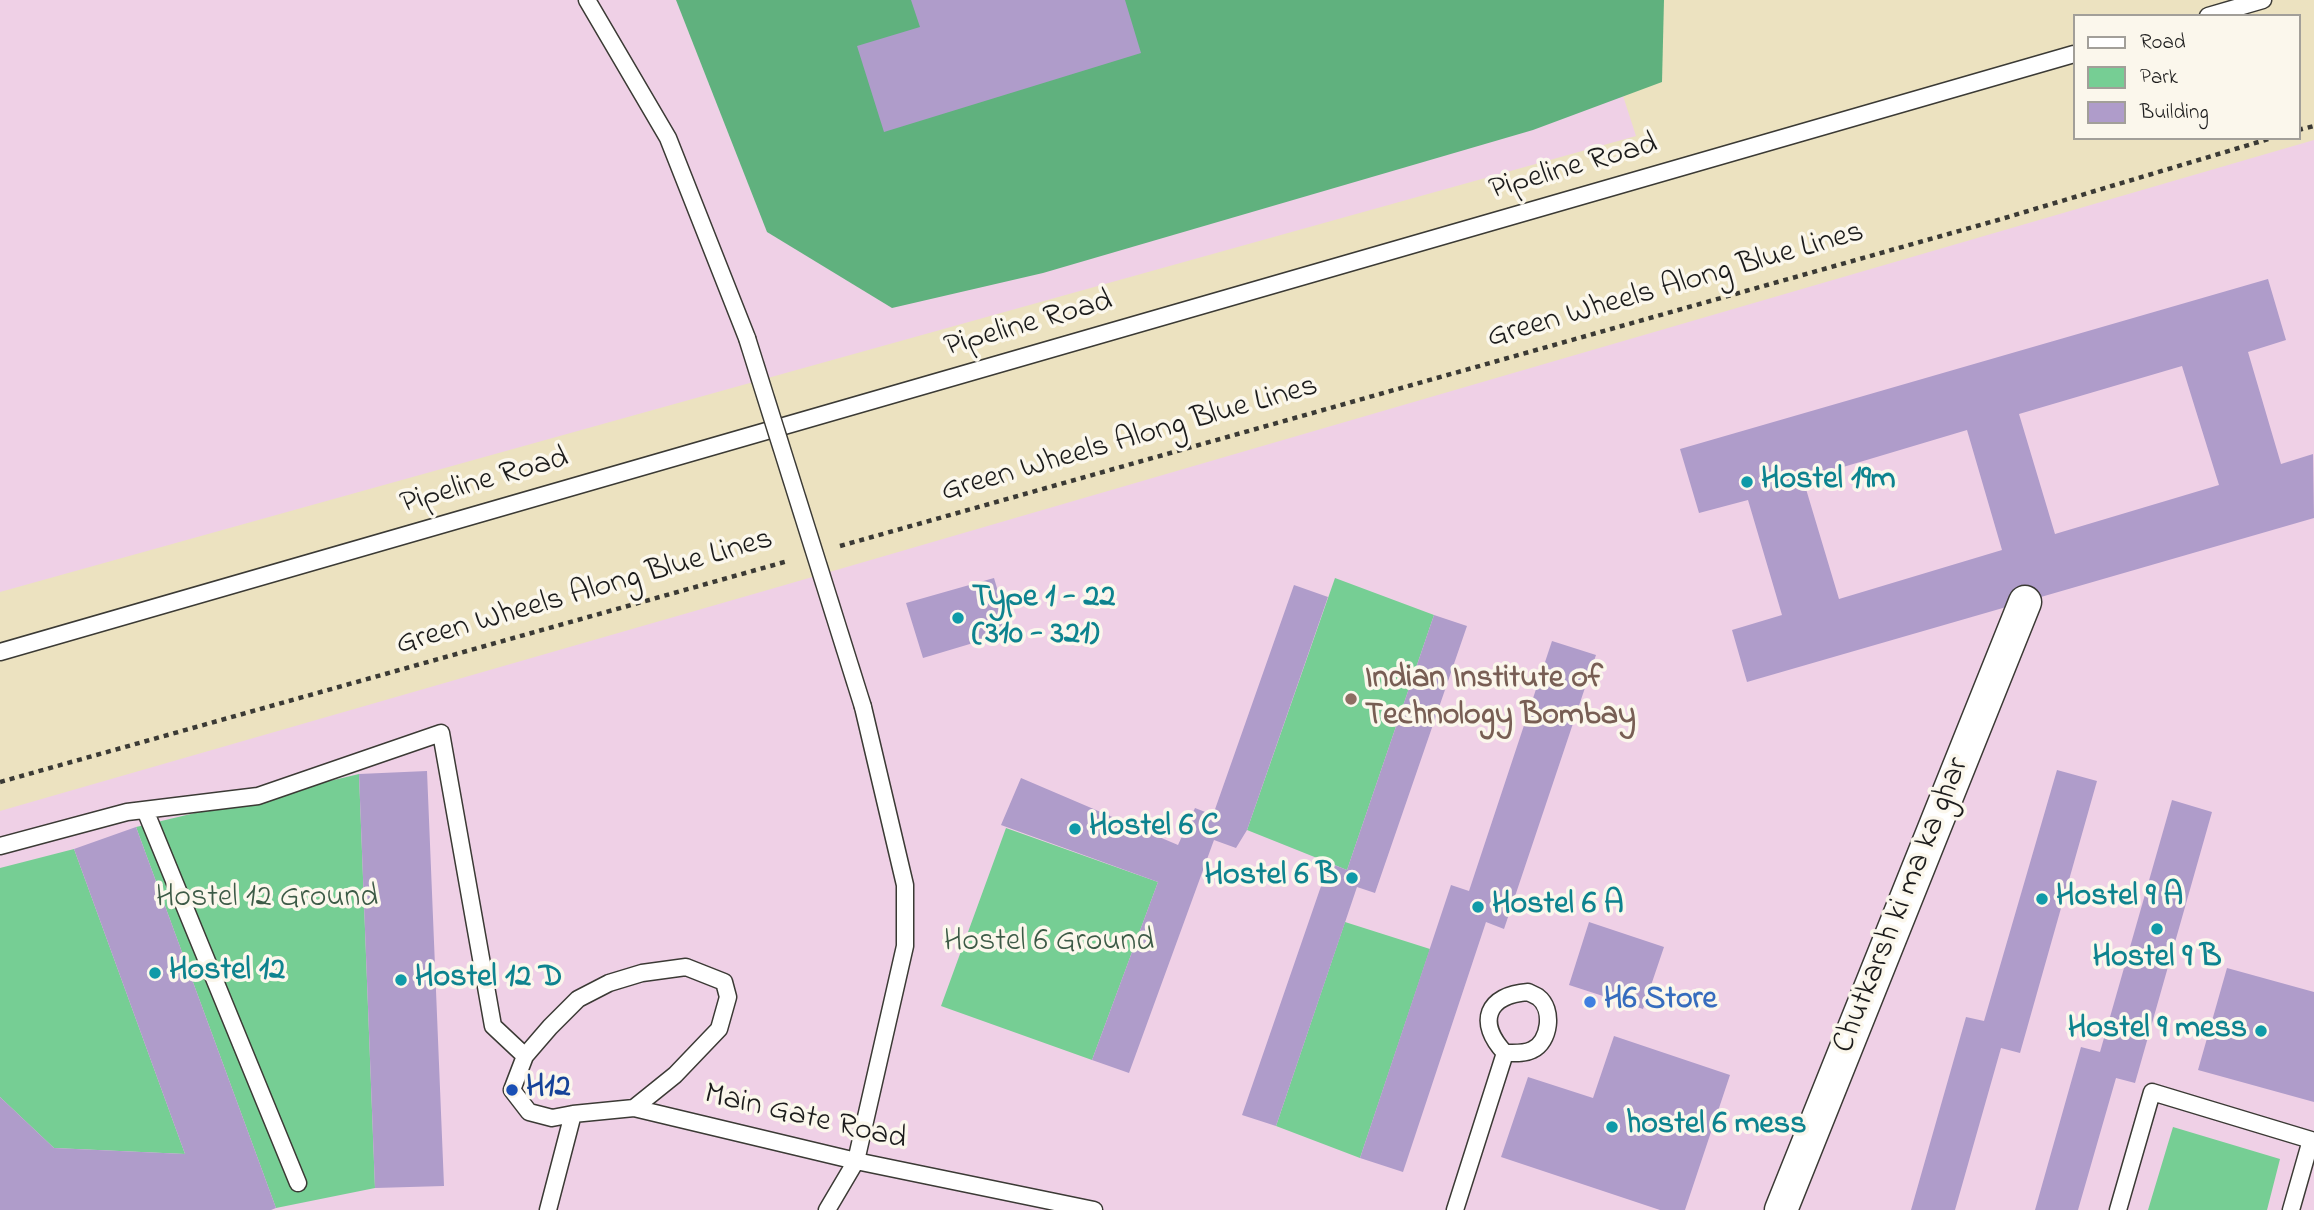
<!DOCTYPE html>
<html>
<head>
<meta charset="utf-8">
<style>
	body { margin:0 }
	#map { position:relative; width:2314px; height:1210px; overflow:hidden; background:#ece2c0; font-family:"Indie Flower",sans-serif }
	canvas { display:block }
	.legend { position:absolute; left:2073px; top:14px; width:228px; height:126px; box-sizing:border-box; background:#fbf7ec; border:2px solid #a29f99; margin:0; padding:9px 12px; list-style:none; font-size:21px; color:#1c1c1c }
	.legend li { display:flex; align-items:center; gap:14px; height:35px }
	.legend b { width:35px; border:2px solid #a29f99 }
</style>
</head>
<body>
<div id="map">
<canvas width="2314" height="1210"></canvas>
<ul class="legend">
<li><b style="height:9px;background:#fff"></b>Road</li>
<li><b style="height:19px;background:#76ce94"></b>Park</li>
<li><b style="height:19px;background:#af9cca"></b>Building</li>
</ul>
</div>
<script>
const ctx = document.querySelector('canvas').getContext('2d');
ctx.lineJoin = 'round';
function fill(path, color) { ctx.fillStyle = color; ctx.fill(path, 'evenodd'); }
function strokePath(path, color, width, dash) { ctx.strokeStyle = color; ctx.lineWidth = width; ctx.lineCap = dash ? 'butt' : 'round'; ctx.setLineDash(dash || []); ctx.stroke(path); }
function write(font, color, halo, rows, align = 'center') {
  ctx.font = font + ' "Indie Flower",sans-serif'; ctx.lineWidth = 7; ctx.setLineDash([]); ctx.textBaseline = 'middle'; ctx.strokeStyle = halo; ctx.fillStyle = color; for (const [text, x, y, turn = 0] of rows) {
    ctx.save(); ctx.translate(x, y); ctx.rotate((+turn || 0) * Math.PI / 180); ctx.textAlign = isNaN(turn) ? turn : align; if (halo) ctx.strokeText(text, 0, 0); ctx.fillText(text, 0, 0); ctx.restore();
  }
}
fill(new Path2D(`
	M0,0H1592L1636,136L0,592Z
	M2314,140V1210H0V811L778,587Z`), '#efd0e6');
fill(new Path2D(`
	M1335,578L1434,615L1347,870L1247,830Z
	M359,774L375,1188L276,1208L136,827Z
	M1006,828L1158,882L1092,1060L941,1006Z
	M74,849L185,1154L54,1148L0,1097V868Z
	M1345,922L1430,949L1360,1158L1276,1126Z
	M2173,1127L2280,1159L2267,1210H2148Z`), '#76ce94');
fill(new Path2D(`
	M676,0H1664L1662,82L1533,130L1043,273L892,308L767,232Z`), '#60b17e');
fill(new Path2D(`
	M911,0H1125L1141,53L884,132L857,46L920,27Z
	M2268,279L2286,340L2248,352L2281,464L2313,454L2314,518L1747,682L1732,630L1782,615L1748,500L1699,513L1680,449ZM2182,366L2219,485L2055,534L2019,414ZM1967,430L2002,550L1839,599L1803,479Z
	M994,578L1010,632L923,658L906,603Z
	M1294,585L1328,597L1247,830L1236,848L1214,840L1129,1073L1092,1060L1158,882L1001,825L1021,778L1178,845L1195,808L1213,815Z
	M1434,615L1467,626L1375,893L1357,887L1276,1126L1242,1115L1329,863L1347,870Z
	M1552,641L1596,655L1504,929L1486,922L1403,1172L1360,1158L1451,885L1469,891Z
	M2057,770L2097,781L2020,1053L2001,1048L1955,1210H1911L1966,1017L1984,1021Z
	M427,771L444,1186L375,1188L359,774Z
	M2172,800L2212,812L2135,1083L2116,1078L2078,1210H2035L2081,1047L2100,1052Z
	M136,827L276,1208L271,1210H0V1097L54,1148L185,1154L74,849Z
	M1589,922L1664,947L1643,1009L1569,985Z
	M2227,968L2314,992V1102L2198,1070Z
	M1614,1036L1730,1075L1685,1210H1660L1501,1157L1528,1077L1593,1098Z`), '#af9cca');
const lane = new Path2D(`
	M587,0L668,138L747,338
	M2208,16L2263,0
	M0,652L2074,54
	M145,810L298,1183
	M0,846L127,812L258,796L441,733L493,1026L525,1056
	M1528,992C1532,994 1535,995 1538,997C1554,1009 1550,1042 1532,1050C1524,1054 1514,1053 1505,1053C1476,1022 1487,995 1528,992Z
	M634,1108L675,1075L719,1029L728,997L724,982L686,967L642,973L609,983L578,999L550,1027L525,1056L512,1090L529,1112L552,1118L573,1114L634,1108L856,1161L1094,1210
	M548,1210L573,1114
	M827,1210L856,1161L905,946V885L863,707
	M1455,1210L1505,1053
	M2118,1210L2152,1092L2311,1140L2291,1210`);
const street = new Path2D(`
	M1781,1210L2025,602`);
strokePath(lane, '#3b3a35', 19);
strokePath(street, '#3b3a35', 35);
strokePath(new Path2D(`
	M2298,130L2314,126
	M840,546L1998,220L2272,138
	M0,782L788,561`), '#3b3a35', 4.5, [5, 5]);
strokePath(lane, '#fff', 16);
strokePath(street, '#fff', 32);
const laneBridge = new Path2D(`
	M747,338L863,707`);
strokePath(laneBridge, '#3b3a35', 19, []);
strokePath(laneBridge, '#fff', 16);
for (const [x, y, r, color] of [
	[1747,482,7,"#0f9aa8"],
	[958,618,7,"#0f9aa8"],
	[1351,699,7,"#8d6e63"],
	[1075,829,7,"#0f9aa8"],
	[1352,878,7,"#0f9aa8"],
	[2042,899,7,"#0f9aa8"],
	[1478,907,7,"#0f9aa8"],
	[2157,929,7,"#0f9aa8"],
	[155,973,7,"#0f9aa8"],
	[401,980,7,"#0f9aa8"],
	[1590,1002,7,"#3f7fe0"],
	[2261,1031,7,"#0f9aa8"],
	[512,1090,7,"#1a4fb4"],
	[1612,1127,7,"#0f9aa8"]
]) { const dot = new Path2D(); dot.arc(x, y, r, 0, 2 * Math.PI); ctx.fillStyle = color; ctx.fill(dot); strokePath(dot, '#fbf7ec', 2.5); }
write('32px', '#1c1c1c', '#fbf7ec', [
	["Pipeline Road",1574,169,-16],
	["Green Wheels Along Blue Lines",1676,287,-16],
	["Pipeline Road",1029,326,-16],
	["Green Wheels Along Blue Lines",1130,441,-16],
	["Pipeline Road",485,483,-16],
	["Green Wheels Along Blue Lines",585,594,-16],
	["Chutkarsh ki ma ka ghar",1903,906,-68],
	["Main Gate Road",805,1119,13]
]);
write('bold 32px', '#0d838f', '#fbf7ec', [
	["Hostel 19m",1761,482],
	["Type 1 - 22",972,600],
	["(310 - 321)",972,637],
	["Hostel 6 C",1089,829],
	["Hostel 6 B",1338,878,"right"],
	["Hostel 9 A",2056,899],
	["Hostel 6 A",1492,907],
	["Hostel 9 B",2157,960,"center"],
	["Hostel 12",169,973],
	["Hostel 12 D",415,980],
	["Hostel 9 mess",2247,1031,"right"],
	["hostel 6 mess",1626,1127]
], 'left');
write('bold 32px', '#785e54', '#fbf7ec', [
	["Indian Institute of",1365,681],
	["Technology Bombay",1365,718]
], 'left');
write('32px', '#3c5a46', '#fbf7ec', [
	["Hostel 12 Ground",267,900],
	["Hostel 6 Ground",1049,944]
]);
write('bold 32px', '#366cbe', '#fbf7ec', [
	["H6 Store",1604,1002]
], 'left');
write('bold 32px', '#164399', '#fbf7ec', [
	["H12",526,1090]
], 'left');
</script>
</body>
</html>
